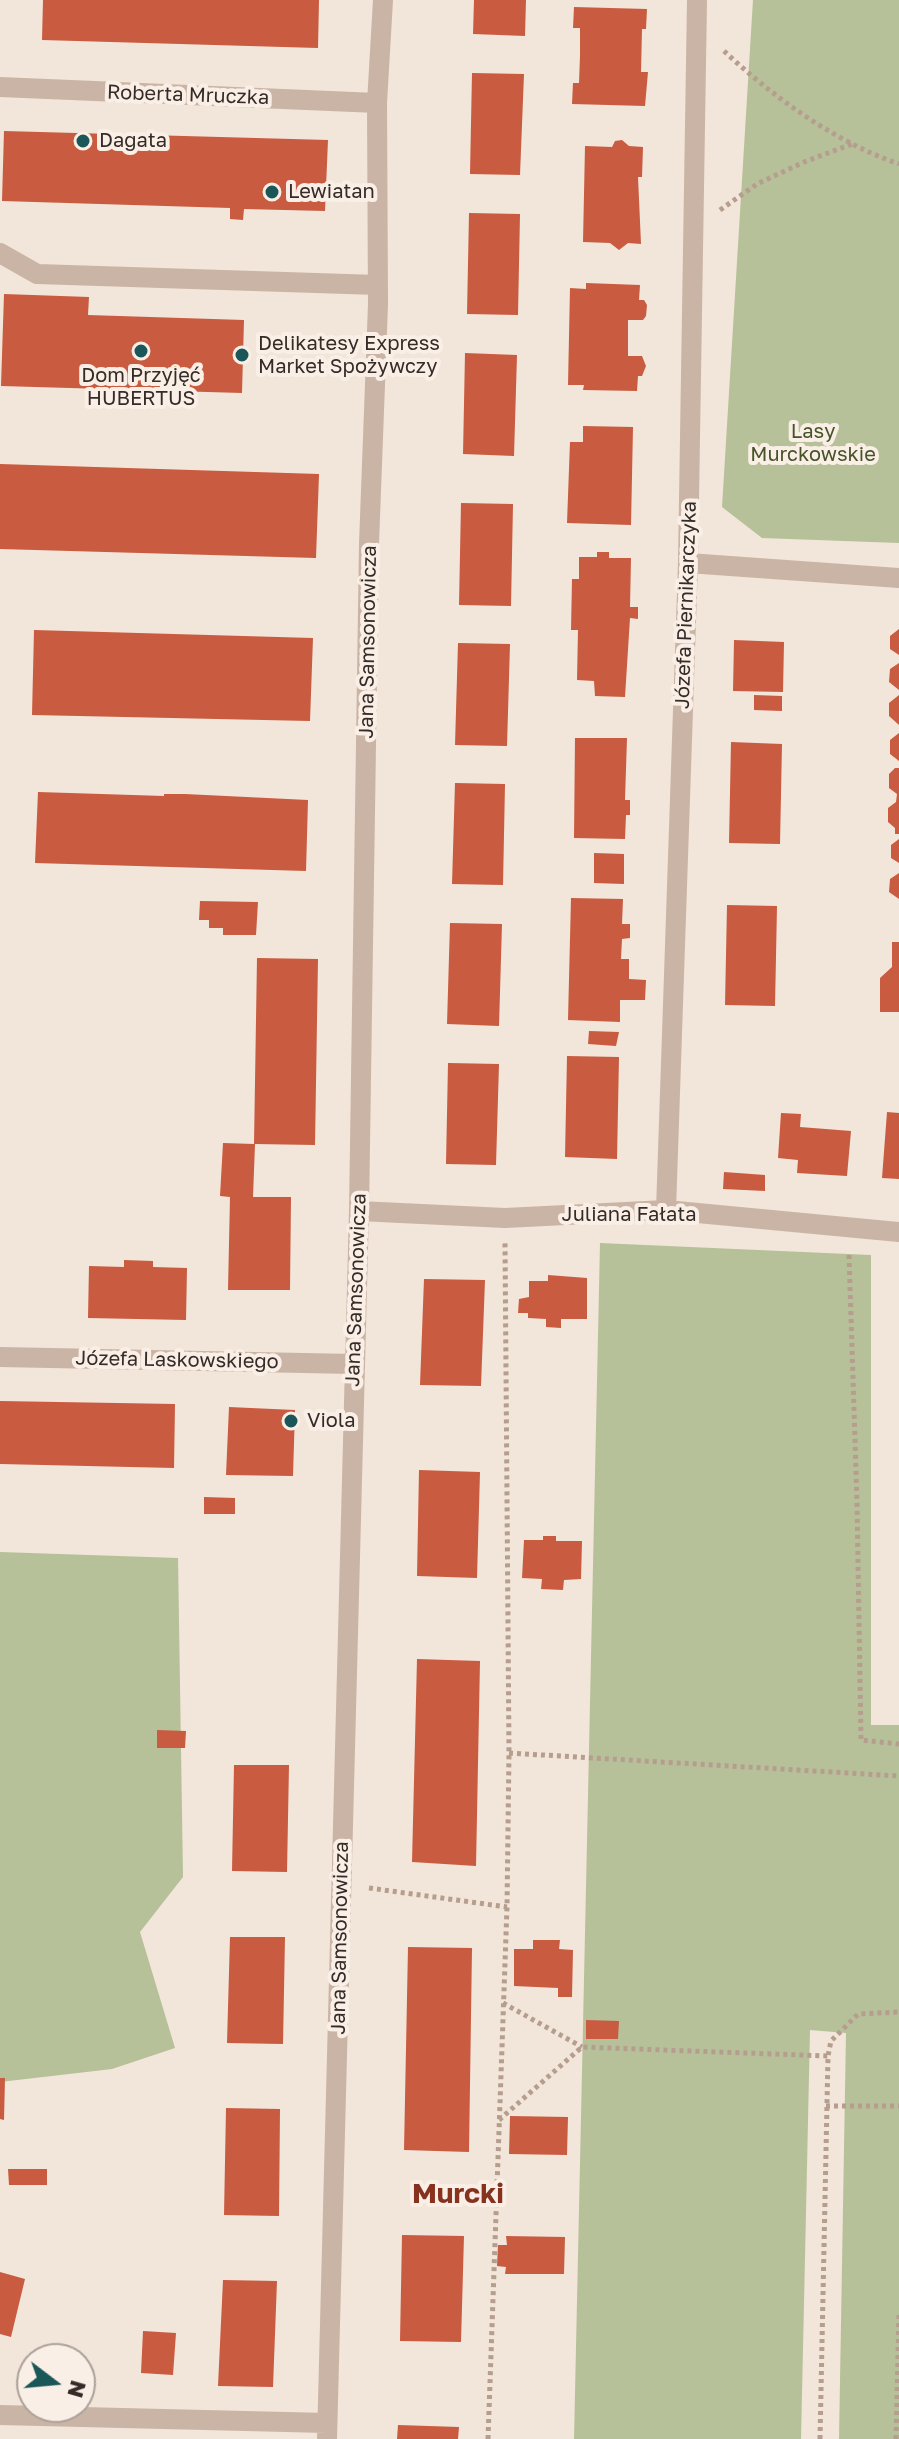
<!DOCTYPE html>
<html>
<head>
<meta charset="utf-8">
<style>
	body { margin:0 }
	#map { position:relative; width:899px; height:2439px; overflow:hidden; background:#f2e5d9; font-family:"Golos Text",sans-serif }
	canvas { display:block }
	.north { position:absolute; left:16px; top:2343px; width:80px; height:80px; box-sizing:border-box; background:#faefe6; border:2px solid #aca19a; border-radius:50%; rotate:106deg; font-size:22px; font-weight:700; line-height:32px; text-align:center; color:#362b27 }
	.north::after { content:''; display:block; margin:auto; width:28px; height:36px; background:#1b5758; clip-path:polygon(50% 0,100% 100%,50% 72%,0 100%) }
</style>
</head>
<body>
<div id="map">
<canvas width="899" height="2439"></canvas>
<div class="north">N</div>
</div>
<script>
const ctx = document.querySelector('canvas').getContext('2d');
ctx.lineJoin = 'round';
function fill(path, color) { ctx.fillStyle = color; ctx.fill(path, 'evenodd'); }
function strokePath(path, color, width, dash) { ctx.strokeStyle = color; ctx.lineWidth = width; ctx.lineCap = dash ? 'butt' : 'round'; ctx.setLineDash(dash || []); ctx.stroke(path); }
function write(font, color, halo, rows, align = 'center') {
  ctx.font = font + ' "Golos Text",sans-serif'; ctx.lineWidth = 8; ctx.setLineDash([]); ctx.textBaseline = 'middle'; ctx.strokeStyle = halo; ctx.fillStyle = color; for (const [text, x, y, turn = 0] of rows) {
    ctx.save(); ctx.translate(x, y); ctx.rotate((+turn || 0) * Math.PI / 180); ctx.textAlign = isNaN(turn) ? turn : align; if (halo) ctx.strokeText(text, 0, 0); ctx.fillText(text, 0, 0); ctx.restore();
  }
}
fill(new Path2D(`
	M753,0H899V543L762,538L722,507Z
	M600,1243L871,1255V1725H899V2439H839L846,2033L810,2030L801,2439H574Z
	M0,1552L178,1558L183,1877L140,1932L175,2048L112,2069L0,2082Z`), '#b6c199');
fill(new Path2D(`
	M43,0H319L318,48L42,40Z
	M474,0H526L525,36L473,34Z
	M574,7L647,9L646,29H642L641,72H648L645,106L572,104L573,83H579L580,56V28H573Z
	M472,73L524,74L520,175L470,174Z
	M4,131L328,140L325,211L244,209L243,220L230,219V208L2,201Z
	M622,140L629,146L643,147L642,177H638L641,244L628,243L619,250L610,243L583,242L585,146L612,147L615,141Z
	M469,213L520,214L518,315L467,314Z
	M586,283L640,285L639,300H644L647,305L646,316L643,320H628V356H642L646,366L642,376H638L637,391L583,390L584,385H568L570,288L586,289Z
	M4,294L89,297L88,315L244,320L242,393L1,386Z
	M465,353L517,355L514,456L463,454Z
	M583,426L633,427L631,525L567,523L570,442H583Z
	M0,464L319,474L316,558L0,549Z
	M461,503L513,504L511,606L459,605Z
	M597,552H609V558H631L630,607H638V619L630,618L625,697L595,696L594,681L577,680L578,630H571L572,579H579V557H597Z
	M899,629V655L890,649V636Z
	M34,630L313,638L310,721L32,715Z
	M734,640L784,642L783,692L733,691Z
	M458,643L510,644L507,746L455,745Z
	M899,663V690L889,682L890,669Z
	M754,695L782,696V711L754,710Z
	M899,695V725L889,716V703Z
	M899,733V761L890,754V740Z
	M575,738H627L625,800H630V815H626L625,839L574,838Z
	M731,742L782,744L780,844L729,843Z
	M895,768H899V834H895V828L888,822V808L896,802L897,794L889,788V774Z
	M455,783L505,784L503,885L452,884Z
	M38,792L164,796V794H185L308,800L306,871L35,863Z
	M899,839V863L891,858V845Z
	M594,853L624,854V884L594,883Z
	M899,873V899L889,892L890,879Z
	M571,898L623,899L622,924H630V938L622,939L621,959H629V979L646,980L645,1000H620V1022L568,1020Z
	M200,901L258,902L256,935H223V928H209V920H199Z
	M727,905L777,906L775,1006L725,1005Z
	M450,923L502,924L499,1026L447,1024Z
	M892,942H899V1012H880V978L892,967Z
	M257,958L318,959L315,1145L255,1144L253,1197H291L290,1290H228L230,1197L220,1196L223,1143L254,1144Z
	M589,1031L619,1032L616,1046L588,1044Z
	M567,1056L619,1057L617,1159L565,1157Z
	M448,1063L499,1064L496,1165L446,1164Z
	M887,1112L899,1113V1179L882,1178Z
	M781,1113L801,1114L800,1127L851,1131L847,1176L797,1173L798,1160L778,1158Z
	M724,1172L765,1175V1191L723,1189Z
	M124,1260L153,1261V1267L187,1268L186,1320L88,1318L89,1266L124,1267Z
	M548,1275L587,1278V1319H561V1328L546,1327V1319L528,1318V1313H518L519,1299L529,1297V1281H548Z
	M424,1279L485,1280L481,1386L420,1385Z
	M0,1401L175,1404L174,1468L0,1464Z
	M229,1407L295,1410L293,1476L226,1475Z
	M419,1470L480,1472L477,1578L417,1576Z
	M204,1497L235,1498V1514H204Z
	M543,1536H556V1541H582L581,1579L564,1580L563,1590L541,1589L542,1579L522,1578L524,1540H543Z
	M417,1659L480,1661L476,1866L412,1862Z
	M157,1730L186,1731L185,1748H157Z
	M234,1765H289L287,1872L232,1871Z
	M230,1937H285L283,2044L227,2043Z
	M533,1940H560L559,1949L573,1950L572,1997H558V1988L514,1986V1949H533Z
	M408,1947L472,1948L469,2152L404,2150Z
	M586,2020L619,2021L618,2039H586Z
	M0,2078H5L4,2120L0,2119Z
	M226,2108L280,2109L279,2216L224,2215Z
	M510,2116L568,2117L567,2155L509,2154Z
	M8,2169H47V2185H9Z
	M402,2235L464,2236L461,2342L400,2341Z
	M506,2236L565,2237L564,2274H505L506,2267L497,2266L498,2245H507Z
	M0,2272L25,2279L11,2337L0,2334Z
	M223,2280L277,2281L273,2387L218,2386Z
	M143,2331L176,2333L173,2375L141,2373Z
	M398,2425L459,2427L458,2439H397Z`), '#c95b40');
strokePath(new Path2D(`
	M724,51C773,97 835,142 899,164
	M720,210L757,184L804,162L852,144
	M849,1255L857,1502L861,1740L899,1744
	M509,1753L899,1776
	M369,1888L507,1907
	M503,2003L582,2047
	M826,2106H899
	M499,2120L582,2047L828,2056
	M488,2439L507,1907L509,1753L505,1243
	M820,2439L828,2056L831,2041L858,2014L899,2012
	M896,2439L899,2315`), '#b69e8f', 5, [4, 4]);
strokePath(new Path2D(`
	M0,87L377,103
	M0,253L37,274L378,285
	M688,563L899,578
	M666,1210L688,563L697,0
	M359,1211L505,1218L666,1210L899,1232
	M0,1357L354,1364
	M0,2415L327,2423
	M327,2439L359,1211L369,544L378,304L377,103L383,0`), '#cab4a5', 20);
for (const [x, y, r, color] of [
	[83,141,8,"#1b5758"],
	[272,192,8,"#1b5758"],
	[141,351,8,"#1b5758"],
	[242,355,8,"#1b5758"],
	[291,1421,8,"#1b5758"]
]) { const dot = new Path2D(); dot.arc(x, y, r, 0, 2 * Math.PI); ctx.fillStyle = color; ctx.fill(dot); strokePath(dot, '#faefe6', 3); }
write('20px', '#362b27', '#faefe6', [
	["Roberta Mruczka",188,95,2],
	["Józefa Piernikarczyka",686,605,-88],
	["Jana Samsonowicza",368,642,-89],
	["Juliana Fałata",629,1215],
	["Jana Samsonowicza",356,1290,-88],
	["Józefa Laskowskiego",177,1360,1],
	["Jana Samsonowicza",340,1938,-89]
]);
write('20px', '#362b27', '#faefe6', [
	["Dagata",99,141],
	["Lewiatan",288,192],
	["Delikatesy Express",258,344],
	["Market Spożywczy",258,367],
	["Dom Przyjęć",141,376,"center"],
	["HUBERTUS",141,399,"center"],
	["Viola",307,1421]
], 'left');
write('20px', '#47542a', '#faefe6', [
	["Lasy",813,432],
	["Murckowskie",813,455]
]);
write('bold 28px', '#86321e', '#faefe6', [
	["Murcki",458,2194]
]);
</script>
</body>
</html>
